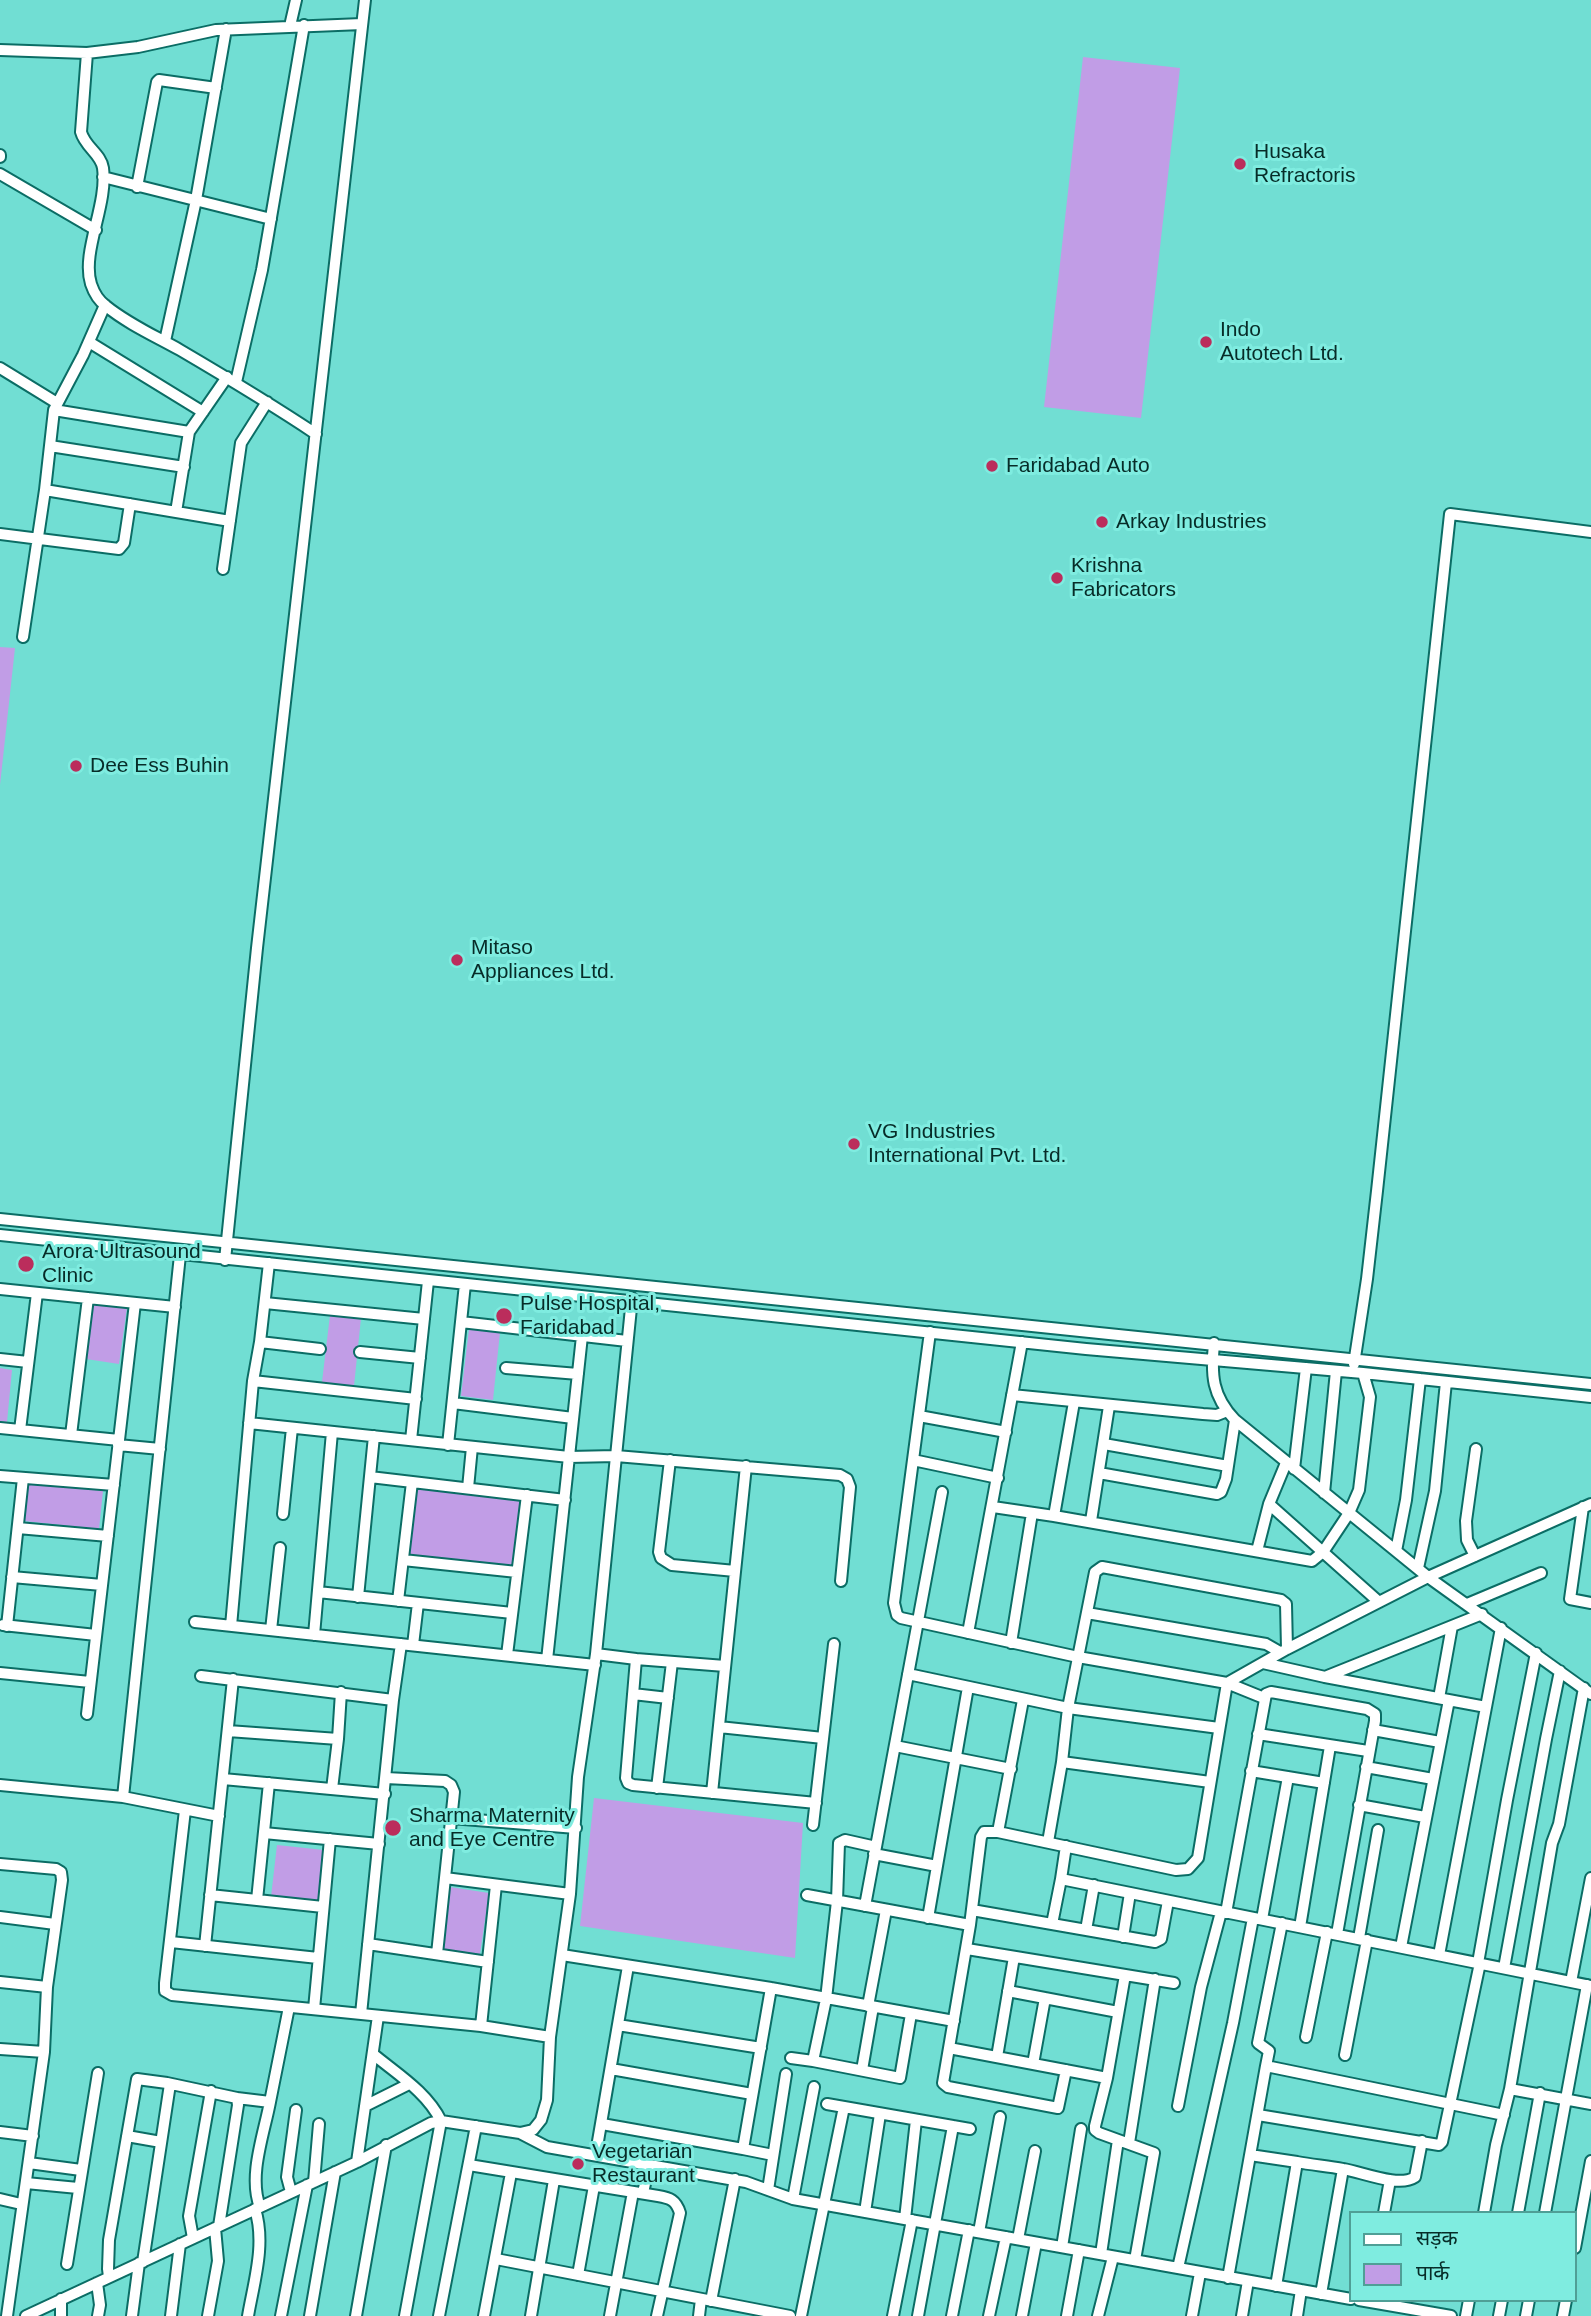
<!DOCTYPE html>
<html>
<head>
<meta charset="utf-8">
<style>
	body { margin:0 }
	#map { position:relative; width:1591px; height:2316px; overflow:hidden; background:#71ded3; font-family:Helvetica,"Noto Sans Devanagari",sans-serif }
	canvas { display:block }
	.legend { position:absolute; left:1349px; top:2211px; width:228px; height:91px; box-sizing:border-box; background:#7fece0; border:2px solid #4f9f96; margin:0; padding:9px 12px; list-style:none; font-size:21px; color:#072c28 }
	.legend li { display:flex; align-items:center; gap:14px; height:35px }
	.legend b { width:35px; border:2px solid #4f9f96 }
</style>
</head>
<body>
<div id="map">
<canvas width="1591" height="2316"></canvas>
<ul class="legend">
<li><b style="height:9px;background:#fff"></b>सड़क</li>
<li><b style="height:19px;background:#c19de6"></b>पार्क</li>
</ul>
</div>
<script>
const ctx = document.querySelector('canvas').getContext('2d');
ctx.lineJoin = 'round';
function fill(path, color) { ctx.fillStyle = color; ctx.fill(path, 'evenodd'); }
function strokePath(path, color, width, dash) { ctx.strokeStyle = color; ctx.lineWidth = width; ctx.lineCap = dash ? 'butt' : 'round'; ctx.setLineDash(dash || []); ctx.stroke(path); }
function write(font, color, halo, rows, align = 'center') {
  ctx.font = font + ' Helvetica,sans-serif'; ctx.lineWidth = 6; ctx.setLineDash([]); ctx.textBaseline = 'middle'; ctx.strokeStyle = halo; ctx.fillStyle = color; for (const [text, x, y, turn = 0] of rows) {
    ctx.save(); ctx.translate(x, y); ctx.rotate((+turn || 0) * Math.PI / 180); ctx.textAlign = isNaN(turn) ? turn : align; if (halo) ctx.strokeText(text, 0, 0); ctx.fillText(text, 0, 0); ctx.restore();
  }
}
fill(new Path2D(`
	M1083,57L1180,68L1141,418L1044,407Z
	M0,647L15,648L0,785Z
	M93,1304L127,1308L119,1364L86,1359Z
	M330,1315L361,1318L354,1386L322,1382Z
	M469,1329L500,1332L493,1400L461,1396Z
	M0,1368L12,1370L7,1422L0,1421Z
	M28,1483L103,1491L99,1529L24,1521Z
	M416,1487L520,1499L512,1568L408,1556Z
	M594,1798L803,1823L795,1958L580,1926Z
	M277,1845L324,1850L318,1902L271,1897Z
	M450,1887L489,1893L480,1954L442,1949Z`), '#c19de6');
const minor = new Path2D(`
	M290,26L296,0
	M0,50L87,53L138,47L216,30L362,24
	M87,53L81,132C85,147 101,154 103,168C108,205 81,252 91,284C94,293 99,301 106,306C128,324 155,336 180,350C226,377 271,404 316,434
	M0,155V157
	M0,174L96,230
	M103,177L271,219
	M137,187L157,82L159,80L216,88
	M105,305L83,355L54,410L189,432
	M165,341L196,200L226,29
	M89,342L203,412
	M0,368L57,403
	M236,382L262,270L304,25
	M50,446L184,467
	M45,490L230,521
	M176,512L189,432L227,377
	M0,534L119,549L124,543L130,504
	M223,569L241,443L267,402
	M23,637L45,490L54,410
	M0,1219L1591,1384
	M0,1235L1086,1349L1363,1373L1591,1397
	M225,1260L257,948L365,0
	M0,1289L175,1307
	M265,1303L424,1319
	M461,1322L627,1341
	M930,1332L894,1603L897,1615L901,1618L1078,1657L1227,1683L1264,1698
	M260,1342L320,1349
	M1214,1343C1211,1375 1212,1396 1235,1420L1428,1577L1591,1694
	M360,1352L420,1358
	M0,1359L28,1362
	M1354,1364L1367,1279L1377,1191L1450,514L1591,532
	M506,1368L578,1374
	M253,1381L416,1399
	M1012,1395L1203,1414L1217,1415L1227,1411
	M453,1403L573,1418
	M919,1416L1006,1432
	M249,1423L569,1457L616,1456L840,1475L847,1479L850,1487L841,1581
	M0,1428L119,1440
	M20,1430L37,1293
	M71,1435L88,1298
	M411,1440L428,1281
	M1104,1444L1228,1466
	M118,1445L160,1449
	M448,1445L465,1284
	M670,1460L659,1552L661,1558L672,1565L735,1571
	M913,1460L998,1478
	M1294,1469L1306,1368
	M1099,1473L1217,1494L1221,1492L1226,1479L1235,1420
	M0,1476L114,1485
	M370,1477L565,1500
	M468,1488L472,1447
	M1324,1493L1336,1371
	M1269,1504L1379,1602
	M993,1507L1054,1516L1074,1402
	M1583,1507L1570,1599L1591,1603
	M283,1514L292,1428
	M1054,1516L1312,1561L1323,1552L1349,1513L1359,1490L1370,1397L1363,1373
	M1091,1521L1109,1406
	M18,1528L108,1536
	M1257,1551L1269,1504L1286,1463
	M1396,1551L1406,1500L1420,1379
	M1475,1556L1467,1540L1466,1521L1476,1449
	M403,1560L517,1572
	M1418,1568L1435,1491L1446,1382
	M12,1577L102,1585
	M318,1592L512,1613
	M358,1597L374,1436
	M398,1601L412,1482
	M1467,1604L1541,1573
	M1087,1613L1266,1644L1280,1652
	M195,1622L595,1665
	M3,1625L96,1635
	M7,1626L23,1478
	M231,1626L253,1381L260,1342L269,1263
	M271,1630L280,1548
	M968,1633L1022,1342
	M314,1635L332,1432
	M1011,1643L1032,1513
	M413,1645L418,1603
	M596,1654L636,1659
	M507,1655L527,1495
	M547,1660L582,1336
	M1263,1663L1325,1677L1486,1707
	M725,1666L636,1659L626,1778L628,1783L633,1785L816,1803
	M0,1673L90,1682
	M908,1674L1068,1708L1219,1728
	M201,1676L393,1700
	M1325,1677L1482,1614
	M633,1694L668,1698
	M1439,1698L1452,1626
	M87,1714L135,1303
	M719,1727L823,1738
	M1373,1730L1440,1742
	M228,1731L338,1739
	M1258,1734L1368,1751
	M895,1746L1011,1769
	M1062,1762L1210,1782
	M1366,1767L1433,1779
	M1251,1771L1324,1783
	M386,1778L445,1781L451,1785L454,1792L437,1954
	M223,1779L385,1794
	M0,1785L123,1797L219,1816
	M657,1788L672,1662
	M332,1789L338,1739L341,1692
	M712,1793L746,1466
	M123,1797L180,1255
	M1359,1805L1425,1817
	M185,1810L165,1983V1991L172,1995L481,2026L550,2037
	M451,1818L576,1828
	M813,1825L834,1644
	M998,1832L1023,1700
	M264,1833L379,1844
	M1048,1842L1062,1762L1068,1708L1095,1572L1102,1567L1281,1600L1286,1604L1287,1649
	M1066,1846L1061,1879L1591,1986
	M876,1847L845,1840L839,1843L837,1901L826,1999L813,2061L900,2078L911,2014
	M874,1854L937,1866
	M0,1864L56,1869L61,1872L62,1880L47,1987L44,2052L7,2316
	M445,1878L570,1894
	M210,1895L323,1907
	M807,1895L970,1925
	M257,1900L269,1783
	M865,1906L942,1492
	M972,1910L1052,1924L1061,1879
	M1226,1913L1266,1694L1271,1692L1367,1709L1375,1714V1721L1337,1934
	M0,1917L55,1924
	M928,1918L968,1687
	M1262,1919L1288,1777
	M1052,1924L1155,1942L1161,1939L1168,1901
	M1300,1927L1330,1746
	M1086,1930L1094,1885
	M1123,1937L1130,1893
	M1359,1938L1378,1830
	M171,1942L318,1958
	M368,1944L488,1962
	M205,1946L233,1679
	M1401,1947L1449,1700
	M967,1949L1174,1983
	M562,1955L771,1988L954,2021
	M1439,1955L1501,1628
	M1478,1963L1507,1800L1536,1653
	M1504,1968L1546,1739L1560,1671
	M1125,1975L1107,2078L1095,2126V2130L1099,2133L1154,2153L1135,2260
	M0,1982L47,1987
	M1571,1982L1591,1878
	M1008,1991L1118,2012
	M868,2006L886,1910
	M314,2009L330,1839
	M361,2014L393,1700L401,1644
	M618,2025L761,2048
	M481,2026L496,1885
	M1306,2037L1327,1932
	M949,2048L1107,2078
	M0,2049L44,2052
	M373,2054C397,2074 427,2092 441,2121L405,2316
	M1345,2055L1367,1940
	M997,2057L1014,1957
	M791,2058L813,2061
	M1033,2064L1045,1998
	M1266,2066L1269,2051L1258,2043L1282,1923
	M611,2069L752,2094
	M862,2070L873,2007
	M1066,2070L1058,2108L948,2087L943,2083L970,1925L981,1837L984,1832H998L1176,1870L1188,1869L1198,1858L1227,1683L1287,1649L1428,1577L1591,1504
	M1510,2089L1591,2104
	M237,2098L270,2102C264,2134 248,2176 260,2207
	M270,2102L289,2007
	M827,2104L970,2129
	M365,2106L409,2084
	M1178,2106L1201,1987L1221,1912
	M1258,2115L1439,2145L1442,2142L1480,1963
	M602,2124L743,2149L771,1988
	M0,2132L33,2136
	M520,2133L547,2147L746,2182L793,2199L1351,2299
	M127,2136L161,2142
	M1129,2143L1155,1979
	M597,2147L628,1966
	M743,2149L768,2154
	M1250,2155L1297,2162
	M357,2162L378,2016
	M29,2163L81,2170
	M469,2165L658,2196C670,2198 676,2200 680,2213L657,2316
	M314,2182L319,2124
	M26,2183L78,2188
	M768,2190L786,2074
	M291,2192L287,2177L296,2110
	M643,2193L649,2165
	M0,2199L21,2204
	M793,2199L814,2087
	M865,2212L880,2114
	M1384,2213L1390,2180
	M1484,2213L1496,2145L1510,2089L1552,1843L1559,1824L1584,1688
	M1518,2213L1540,2093
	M1545,2213L1587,1985
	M905,2219L916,2120
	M979,2232L1000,2117
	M193,2238L189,2216L211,2091
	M1018,2239L1035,2151
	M1062,2247L1081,2129
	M1575,2248L1591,2161
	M1101,2254L1118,2140
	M496,2259L790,2316
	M143,2262L170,2084
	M67,2264L98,2073
	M1178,2268L1233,2023L1253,1918
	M578,2275L594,2186
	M109,2277L108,2269L109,2240L137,2079L167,2083L237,2098L238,2105L219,2226
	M1228,2278L1266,2066L1504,2115
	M97,2283L100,2305L98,2316
	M1276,2286L1297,2162C1312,2165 1328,2166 1343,2169C1362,2172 1399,2188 1415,2177L1422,2141
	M1321,2294L1343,2169
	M1359,2300L1451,2316
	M711,2301L735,2179
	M26,2316L357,2162L431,2123L441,2121L520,2133L533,2130L541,2120L547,2100L550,2037L570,1894L578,1777L596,1654L632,1298
	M61,2316V2299
	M132,2316L139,2263
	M171,2316L180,2244
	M208,2316L218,2261L215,2228
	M248,2316C254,2281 266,2244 255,2209
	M281,2316L307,2185
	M310,2316L335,2172
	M356,2316L386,2145
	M439,2316L476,2126
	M484,2316L511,2173
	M531,2316L554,2180
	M610,2316L633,2192
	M699,2316L701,2299
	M801,2316L844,2107
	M893,2316L912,2220
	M918,2316L953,2126
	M952,2316L969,2230
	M989,2316L1006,2237
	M1022,2316L1036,2243
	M1067,2316L1079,2250
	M1098,2316L1113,2257
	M1192,2316L1200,2273
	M1242,2316L1248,2281
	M1297,2316L1301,2290
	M1466,2316L1469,2300
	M1499,2316L1502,2300
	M1526,2316L1529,2300
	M1563,2316L1566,2300`);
strokePath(minor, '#0b6d65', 14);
strokePath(minor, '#fff', 10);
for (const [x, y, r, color] of [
	[1240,164,7,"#bb2d5c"],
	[1206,342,7,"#bb2d5c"],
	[992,466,7,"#bb2d5c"],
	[1102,522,7,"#bb2d5c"],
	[1057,578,7,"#bb2d5c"],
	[76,766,7,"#bb2d5c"],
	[457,960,7,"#bb2d5c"],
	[854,1144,7,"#bb2d5c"],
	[26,1264,9,"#bb2d5c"],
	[504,1316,9,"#bb2d5c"],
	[393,1828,9,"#bb2d5c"],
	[578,2164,7,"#bb2d5c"]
]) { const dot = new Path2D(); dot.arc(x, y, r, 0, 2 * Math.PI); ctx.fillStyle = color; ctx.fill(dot); strokePath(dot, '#7fece0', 2.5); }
write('21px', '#072c28', '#7fece0', [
	["Husaka",1254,152],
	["Refractoris",1254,176],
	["Indo",1220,330],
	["Autotech Ltd.",1220,354],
	["Faridabad Auto",1006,466],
	["Arkay Industries",1116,522],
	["Krishna",1071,566],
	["Fabricators",1071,590],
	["Dee Ess Buhin",90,766],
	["Mitaso",471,948],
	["Appliances Ltd.",471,972],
	["VG Industries",868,1132],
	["International Pvt. Ltd.",868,1156],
	["Arora Ultrasound",42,1252],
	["Clinic",42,1276],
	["Pulse Hospital,",520,1304],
	["Faridabad",520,1328],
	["Sharma Maternity",409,1816],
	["and Eye Centre",409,1840],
	["Vegetarian",592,2152],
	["Restaurant",592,2176]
], 'left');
</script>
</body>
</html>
